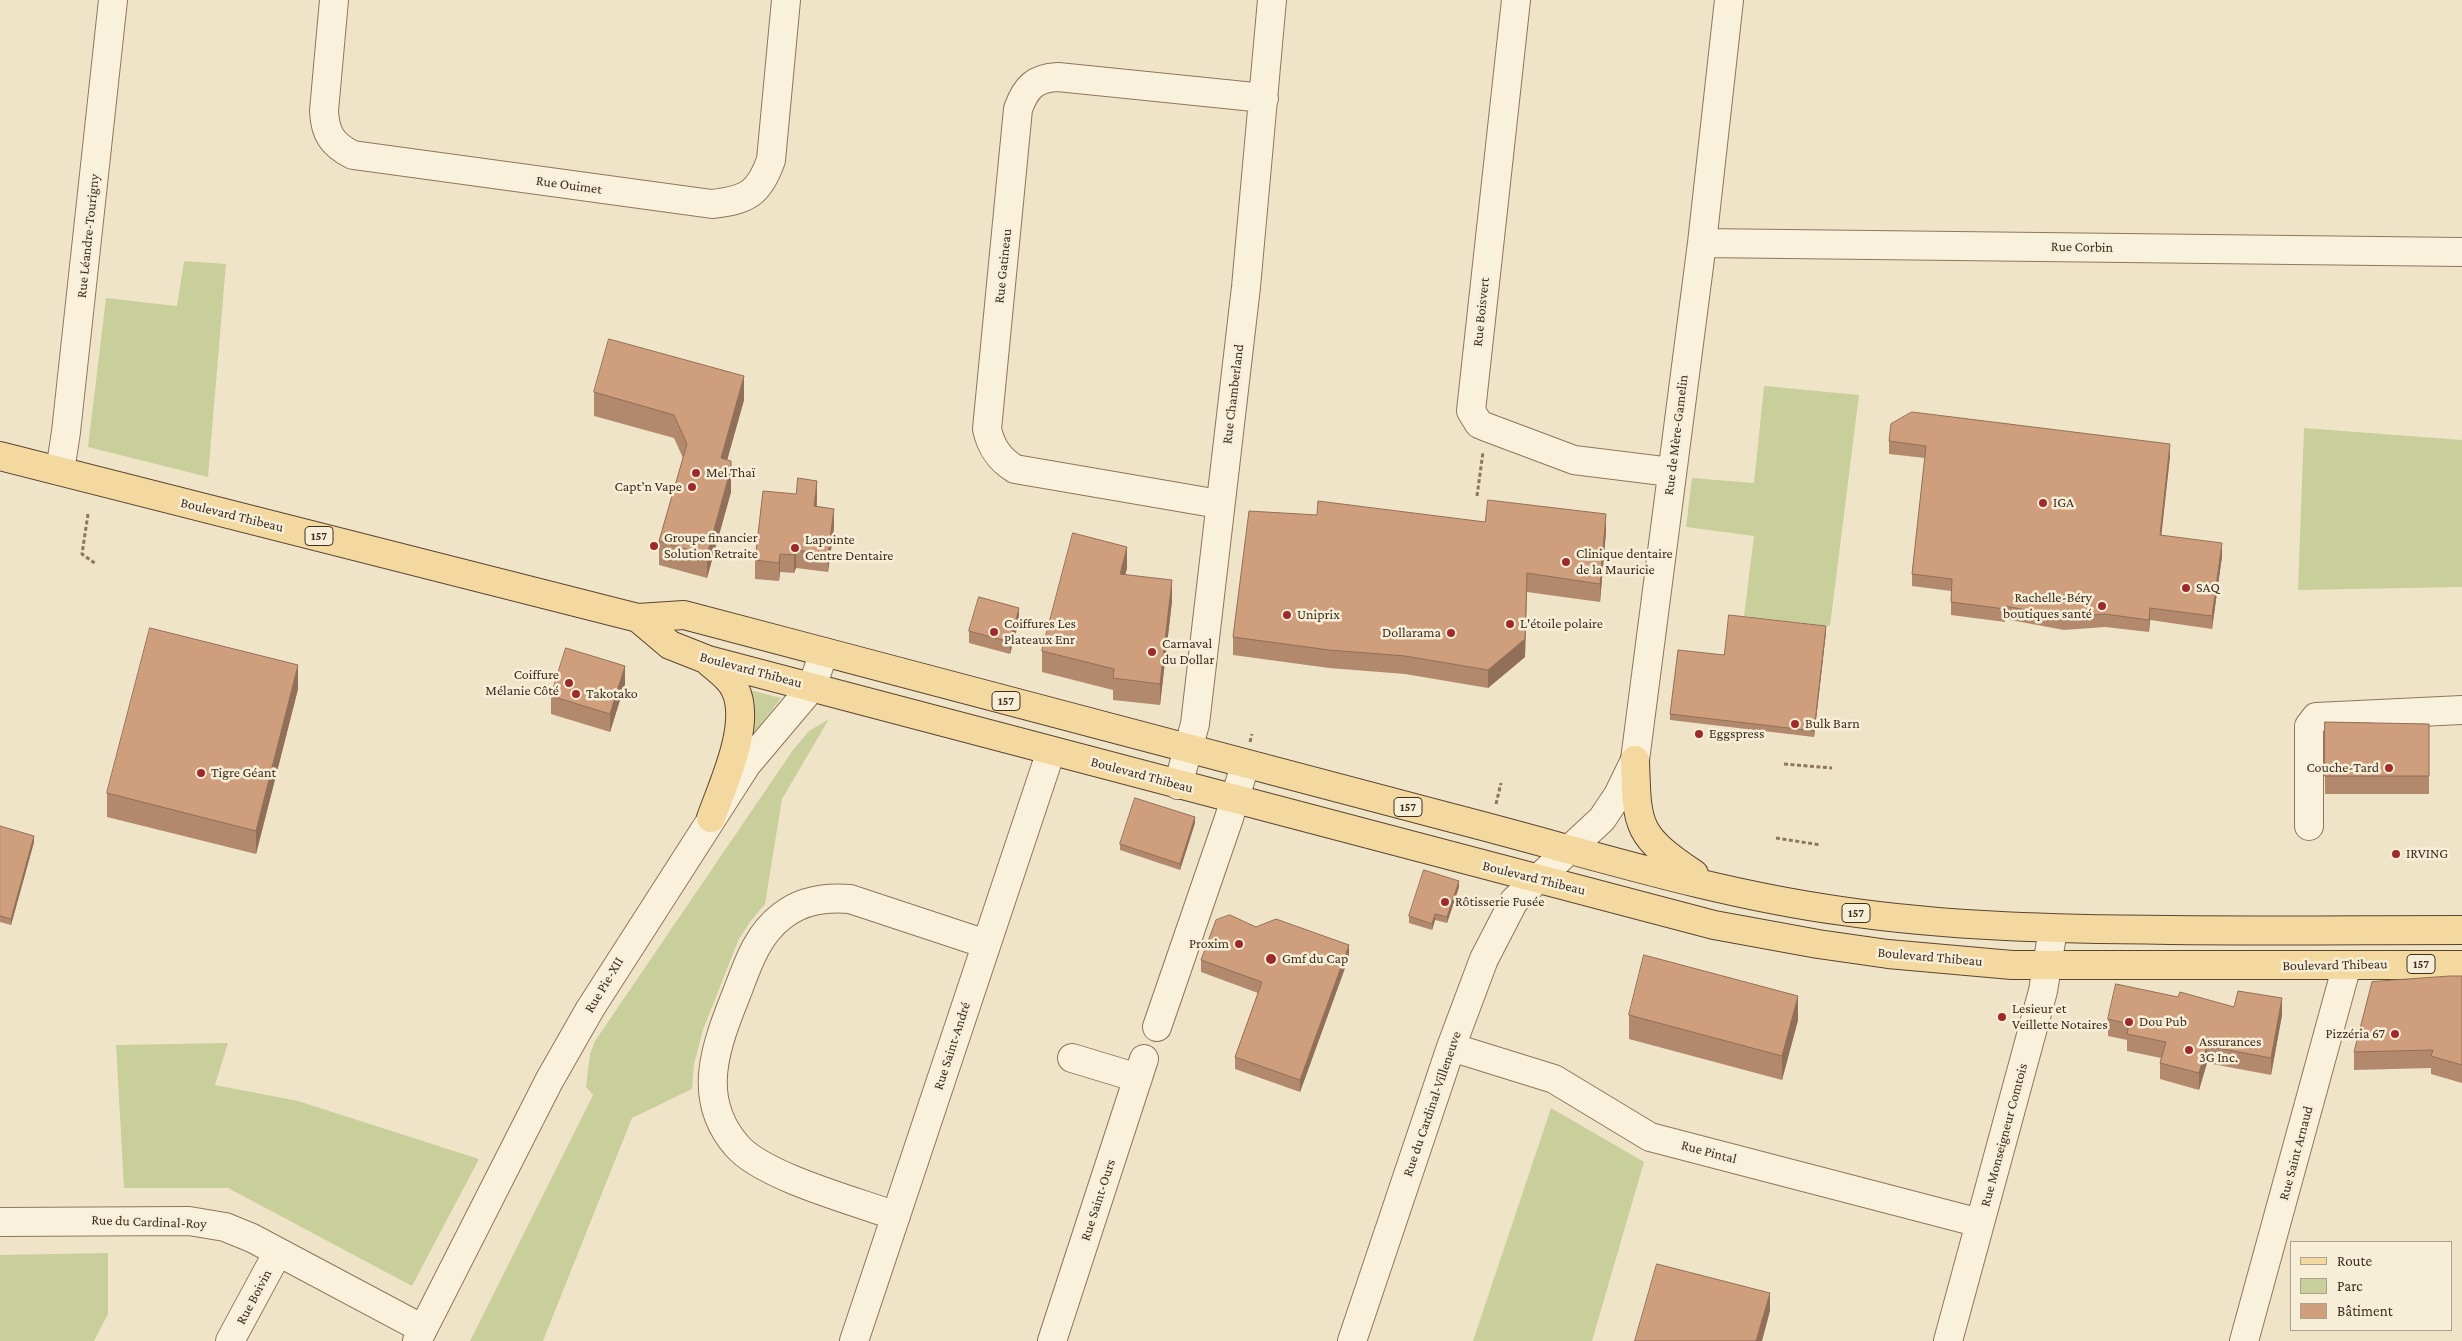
<!DOCTYPE html>
<html>
<head>
<meta charset="utf-8">
<style>
	body { margin:0 }
	#map { position:relative; width:2462px; height:1341px; overflow:hidden; background:#f0e4c8; font-family:"Crimson Pro",serif }
	canvas { display:block }
	.legend { position:absolute; left:2290px; top:1241px; width:162px; height:90px; box-sizing:border-box; background:#f7eed8; border:1px solid #ada18e; margin:0; padding:6px 9px; list-style:none; font-size:15px; color:#3d2e20 }
	.legend li { display:flex; align-items:center; gap:10px; height:25px }
	.legend b { width:25px; border:1px solid #ada18e }
</style>
</head>
<body>
<div id="map">
<canvas width="2462" height="1341"></canvas>
<ul class="legend">
<li><b style="height:6px;background:#f3d9a0"></b>Route</li>
<li><b style="height:14px;background:#c9cf9b"></b>Parc</li>
<li><b style="height:14px;background:#cf9f7d"></b>Bâtiment</li>
</ul>
</div>
<script>
const ctx = document.querySelector('canvas').getContext('2d');
ctx.lineJoin = 'round';
function fill(path, color) { ctx.fillStyle = color; ctx.fill(path, 'evenodd'); }
function strokePath(path, color, width, dash) { ctx.strokeStyle = color; ctx.lineWidth = width; ctx.lineCap = dash ? 'butt' : 'round'; ctx.setLineDash(dash || []); ctx.stroke(path); }
function write(font, color, halo, rows, align = 'center') {
  ctx.font = font + ' "Crimson Pro",serif'; ctx.lineWidth = 5; ctx.setLineDash([]); ctx.textBaseline = 'middle'; ctx.strokeStyle = halo; ctx.fillStyle = color; for (const [text, x, y, turn = 0] of rows) {
    ctx.save(); ctx.translate(x, y); ctx.rotate((+turn || 0) * Math.PI / 180); ctx.textAlign = isNaN(turn) ? turn : align; if (halo) ctx.strokeText(text, 0, 0); ctx.fillText(text, 0, 0); ctx.restore();
  }
}
fill(new Path2D(`
	M184,261L226,264L208,477L88,447L106,298L177,306Z
	M1764,386L1859,395L1830,626L1744,616L1754,536L1686,527L1692,478L1754,483Z
	M2304,428L2462,440V587L2298,590Z
	M749,690L781,698L751,737Z
	M829,719L782,799L765,904L749,923L738,941L703,1030L694,1064L692,1089L632,1118L543,1341H470L593,1095L586,1087L590,1054L595,1041L793,750L809,731Z
	M228,1043L215,1085L298,1101L479,1159L412,1286L228,1188H124L116,1045Z
	M1551,1108L1644,1162L1592,1341H1473Z
	M108,1253V1314L94,1341H0V1255Z`), '#c9cf9b');
const minor = new Path2D(`
	M334,0L324,111C325,133 332,145 353,155L712,204C747,200 759,194 771,160L786,0
	M1516,0L1471,411L1479,424L1486,427L1574,460L1671,472
	M1702,243L2462,252
	M60,471L66,432L113,0
	M1219,504L1015,469C999,459 991,447 987,429L1018,109C1026,87 1035,78 1058,77L1264,98
	M1178,785L1195,724L1246,287L1272,0
	M2309,826V726L2316,717L2462,710
	M1157,1027L1229,818L1245,765
	M1451,1047L1554,1079L1650,1137L1980,1223
	M1072,1058L1138,1078
	M896,1216C855,1201 764,1177 737,1146C694,1097 717,1043 738,990C748,963 758,934 782,916C802,900 825,897 850,899L986,944
	M0,1222L189,1221L225,1227L252,1238L423,1329
	M230,1341L278,1252
	M417,1341L549,1081L590,1009L747,764L812,687L824,652
	M854,1341L1051,751
	M1052,1341L1144,1059
	M1352,1341L1451,1047L1484,959L1514,901L1602,819L1618,795L1635,760L1702,243L1729,0
	M1948,1341L2043,991L2053,929
	M2244,1341L2347,965`);
const major = new Path2D(`
	M0,456L638,618L684,615C940,682 1195,752 1452,818C1581,851 1710,893 1842,911C1951,927 2060,929 2170,930C2267,931 2365,930 2462,930
	M638,618L670,645L708,660L1714,925L1818,944L1888,954L2012,965H2462
	M709,662C718,670 730,678 735,689C752,724 723,784 711,818
	M1635,760C1637,827 1636,835 1694,874`);
strokePath(minor, '#8d765c', 30);
strokePath(major, '#5b4430', 30);
strokePath(new Path2D(`
	M1477,496L1483,452
	M88,514L82,554L96,564
	M1250,742L1252,734
	M1784,764L1832,768
	M1496,804L1501,783
	M1776,838L1821,845`), '#8d765c', 3, [4, 2.5]);
strokePath(minor, '#faf1dc', 28);
strokePath(major, '#f3d9a0', 28);
fill(new Path2D(`
	M594,392L744,400L727,460L731,492L707,578L659,565V541L683,458L674,438L594,416Z
	M1889,441L2170,456L2161,535L2222,556L2212,629L2150,620L2149,632L2105,627L2064,630L2005,619V622L1951,615V591L1912,586V574L1925,458L1889,454Z
	M817,499V507L834,527L828,572L796,568L794,573L780,572L779,581L755,579V560Z
	M1317,515L1485,522L1606,532L1600,602L1527,592L1525,657L1488,688L1405,674L1329,668L1233,655V637Z
	M1127,568L1125,575L1172,601L1160,705L1113,700V690L1042,672V651Z
	M1019,621L1010,654L969,643V631Z
	M1826,632L1814,737L1670,720V714L1724,655Z
	M625,684L610,732L551,714V696Z
	M298,689L256,854L107,817V793Z
	M2325,722L2429,724V794H2325Z
	M1195,823L1180,870L1120,850V844Z
	M0,826L34,842L11,925L0,922Z
	M1459,887L1447,923L1435,920L1432,930L1409,923V916Z
	M1256,927L1349,957L1300,1092L1235,1069V1057L1258,993L1201,972V960Z
	M2462,976V1083L2431,1074V1068L2354,1070V1052Z
	M2234,1007L2282,1015L2271,1075L2207,1063L2199,1090L2160,1079V1063L2161,1058L2127,1051V1040L2108,1036V1019Z
	M1629,1015L1798,1020L1782,1080L1629,1039Z`), '#b2896c');
fill(new Path2D(`
	M744,376V400L721,482V458Z
	M2170,444V456L2160,548V535Z
	M731,468V492L707,578V555Z
	M817,481V499L814,524V506Z
	M834,509V527L828,572V554Z
	M1606,514V532L1600,602V584Z
	M2222,543V556L2212,629V616Z
	M1127,547V568L1120,596V574Z
	M796,550V568L794,573V555Z
	M780,554V572L779,581V563Z
	M1527,573L1525,657L1488,688V670Z
	M1172,580V601L1160,705V684Z
	M1019,608V621L1010,654V642Z
	M2150,608V620L2149,632V620Z
	M1826,626V632L1814,737V731Z
	M298,665V689L256,854V831Z
	M625,666V684L610,732V714Z
	M1195,817V823L1180,870V864Z
	M34,836V842L11,925V919Z
	M1459,881V887L1447,923V917Z
	M1435,914V920L1432,930V924Z
	M1349,945V957L1300,1092V1080Z
	M1798,996V1020L1782,1080V1056Z
	M2282,998V1015L2271,1075V1058Z
	M2207,1046V1063L2199,1090V1073Z
	M1770,1293V1311L1762,1341H1756Z`), '#916f58');
const building = new Path2D(`
	M609,339L744,376L721,458L731,461V468L707,555L659,541L687,444L674,415L594,392Z
	M1912,412L2170,444L2160,535L2222,543L2212,616L2150,608L2149,620L2105,614L2064,617L2005,606V609L1951,602L1952,579L1912,574L1926,446L1889,441L1891,424Z
	M798,478L817,481L814,506L834,509L828,554L796,550L794,555L780,554L779,563L755,560L763,491L796,494Z
	M1488,500L1606,514L1600,584L1527,573L1525,639L1488,670L1405,656L1329,650L1233,637L1249,511L1317,515L1318,501L1485,522Z
	M1073,533L1127,547L1120,574L1172,580L1160,684L1113,678L1114,669L1042,651Z
	M979,597L1019,608L1010,642L969,631Z
	M1729,615L1826,626L1814,731L1670,714L1678,650L1724,655Z
	M150,628L298,665L256,831L107,793Z
	M566,648L625,666L610,714L551,696Z
	M2325,722L2429,724V776H2325Z
	M1135,798L1195,817L1180,864L1120,844Z
	M0,826L34,836L11,919L0,916Z
	M1424,870L1459,881L1447,917L1435,914L1432,924L1409,916Z
	M1230,915L1256,927L1276,919L1349,945L1300,1080L1235,1057L1262,982L1201,960L1216,920Z
	M1644,955L1798,996L1782,1056L1629,1015Z
	M2450,976H2462V1065L2431,1056L2433,1050L2354,1052L2372,982Z
	M2116,984L2178,997L2180,992L2234,1007L2238,991L2282,998L2271,1058L2207,1046L2199,1073L2160,1063L2166,1042L2127,1034L2129,1024L2108,1019Z
	M1657,1264L1770,1293L1756,1341H1635Z`);
fill(building, '#cf9f7d');
strokePath(building, '#916f58', 1);
for (const [x, y, r, color] of [
	[696,473,5,"#9e2a2b"],
	[692,487,5,"#9e2a2b"],
	[2043,503,5,"#9e2a2b"],
	[654,546,5,"#9e2a2b"],
	[795,548,5,"#9e2a2b"],
	[1566,562,5,"#9e2a2b"],
	[2186,588,5,"#9e2a2b"],
	[2102,606,5,"#9e2a2b"],
	[1287,615,5,"#9e2a2b"],
	[1510,624,5,"#9e2a2b"],
	[994,632,5,"#9e2a2b"],
	[1451,633,5,"#9e2a2b"],
	[1152,652,5,"#9e2a2b"],
	[569,683,5,"#9e2a2b"],
	[576,694,5,"#9e2a2b"],
	[1795,724,5,"#9e2a2b"],
	[1699,734,5,"#9e2a2b"],
	[2389,768,5,"#9e2a2b"],
	[201,773,5,"#9e2a2b"],
	[2396,854,5,"#9e2a2b"],
	[1445,902,5,"#9e2a2b"],
	[1239,944,5,"#9e2a2b"],
	[1271,959,6,"#9e2a2b"],
	[2002,1017,5,"#9e2a2b"],
	[2129,1022,5,"#9e2a2b"],
	[2395,1034,5,"#9e2a2b"],
	[2189,1050,5,"#9e2a2b"]
]) { const dot = new Path2D(); dot.arc(x, y, r, 0, 2 * Math.PI); ctx.fillStyle = color; ctx.fill(dot); strokePath(dot, '#f7eed8', 2); }
for (const [x, y, w] of [
	[319,536,28],
	[1006,701,28],
	[1408,807,28],
	[1856,913,28],
	[2421,964,28]
]) { const box = new Path2D(); box.roundRect(x - w / 2, y - 9.5, w, 19, 4); ctx.fillStyle = '#f7eed8'; ctx.fill(box); strokePath(box, '#3d2e20', 1); }
write('bold 12px', '#3d2e20', null, [
	["157",319,536],
	["157",1006,701],
	["157",1408,807],
	["157",1856,913],
	["157",2421,964]
]);
write('14px', '#3d2e20', '#f7eed8', [
	["Rue Ouimet",569,185,8],
	["Rue Léandre-Tourigny",88,236,-84],
	["Rue Corbin",2082,247,1],
	["Rue Gatineau",1003,266,-84],
	["Rue Boisvert",1481,312,-84],
	["Rue Chamberland",1233,394,-83],
	["Rue de Mère-Gamelin",1676,435,-83],
	["Boulevard Thibeau",232,515,14],
	["Boulevard Thibeau",751,670,15],
	["Boulevard Thibeau",1142,775,15],
	["Boulevard Thibeau",1534,878,14],
	["Boulevard Thibeau",1930,957,5],
	["Boulevard Thibeau",2335,965,-1],
	["Rue Pie-XII",604,985,-59],
	["Rue Saint-André",952,1046,-72],
	["Rue du Cardinal-Villeneuve",1432,1104,-71],
	["Rue Monseigneur Comtois",2004,1135,-75],
	["Rue Pintal",1709,1152,15],
	["Rue Saint Arnaud",2296,1153,-75],
	["Rue Saint-Ours",1098,1200,-72],
	["Rue du Cardinal-Roy",149,1222,2],
	["Rue Boivin",254,1297,-62]
]);
write('14px', '#3d2e20', '#f7eed8', [
	["Mel Thaï",706,473],
	["Capt’n Vape",682,487,"right"],
	["IGA",2053,503],
	["Groupe financier",664,538],
	["Solution Retraite",664,554],
	["Lapointe",805,540],
	["Centre Dentaire",805,556],
	["Clinique dentaire",1576,554],
	["de la Mauricie",1576,570],
	["SAQ",2196,588],
	["Rachelle-Béry",2092,598,"right"],
	["boutiques santé",2092,614,"right"],
	["Uniprix",1297,615],
	["Coiffures Les",1004,624],
	["Plateaux Enr",1004,640],
	["L'étoile polaire",1520,624],
	["Dollarama",1441,633,"right"],
	["Carnaval",1162,644],
	["du Dollar",1162,660],
	["Coiffure",559,675,"right"],
	["Mélanie Côté",559,691,"right"],
	["Takotako",586,694],
	["Bulk Barn",1805,724],
	["Eggspress",1709,734],
	["Couche-Tard",2379,768,"right"],
	["Tigre Géant",211,773],
	["IRVING",2406,854],
	["Rôtisserie Fusée",1455,902],
	["Proxim",1229,944,"right"],
	["Gmf du Cap",1282,959],
	["Lesieur et",2012,1009],
	["Veillette Notaires",2012,1025],
	["Dou Pub",2139,1022],
	["Pizzéria 67",2385,1034,"right"],
	["Assurances",2199,1042],
	["3G Inc.",2199,1058]
], 'left');
</script>
</body>
</html>
